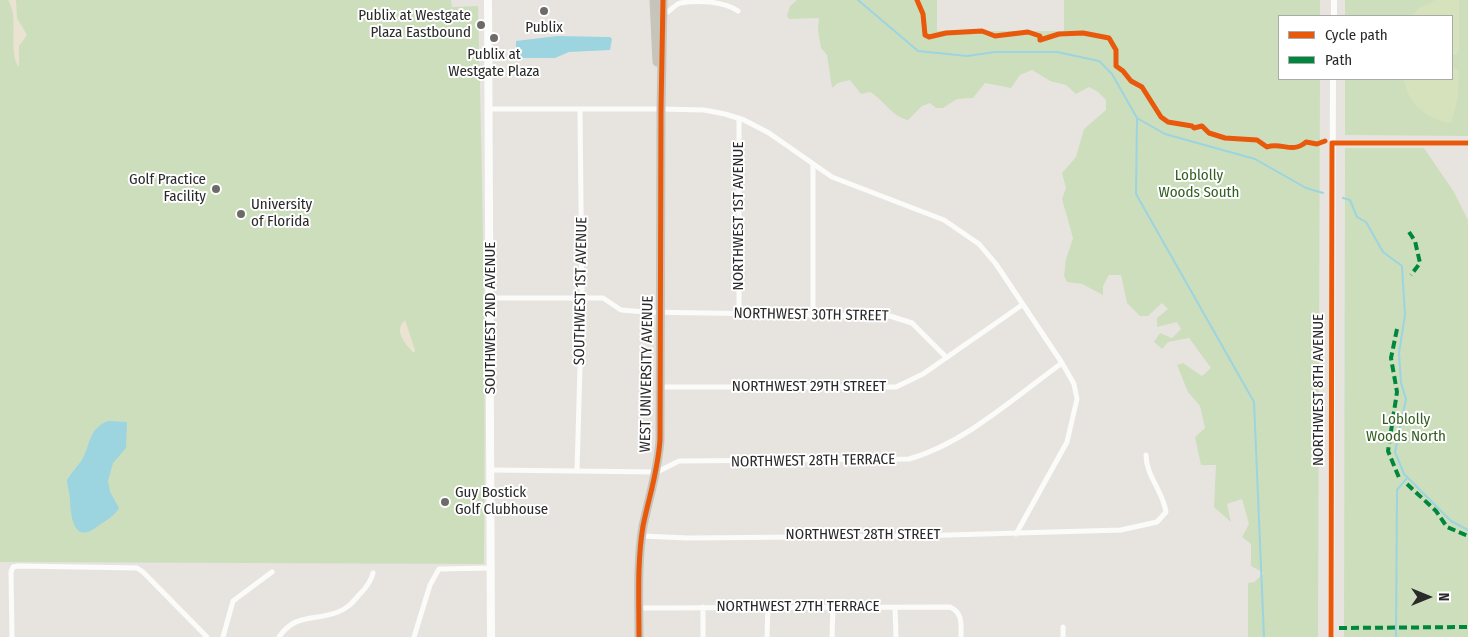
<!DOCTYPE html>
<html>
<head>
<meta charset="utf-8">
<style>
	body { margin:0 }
	#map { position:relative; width:1468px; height:637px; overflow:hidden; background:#e7e4e0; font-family:"Fira Sans Condensed",sans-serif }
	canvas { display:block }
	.legend { position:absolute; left:1278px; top:15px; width:175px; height:65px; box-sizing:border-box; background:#fff; border:1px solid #aaa; margin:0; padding:6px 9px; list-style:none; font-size:15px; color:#2a2a2a }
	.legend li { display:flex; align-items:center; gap:10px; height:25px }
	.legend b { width:25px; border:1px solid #aaa }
	.north { position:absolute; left:1403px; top:572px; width:50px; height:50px; -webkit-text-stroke:4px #fff; paint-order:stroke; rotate:90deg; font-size:14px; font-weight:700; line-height:20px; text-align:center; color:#2a2a2a }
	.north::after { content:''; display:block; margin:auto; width:18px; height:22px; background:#2a2a2a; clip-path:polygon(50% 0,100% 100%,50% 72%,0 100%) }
</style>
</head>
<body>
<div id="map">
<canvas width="1468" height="637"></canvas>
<ul class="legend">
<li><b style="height:6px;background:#e8590c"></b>Cycle path</li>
<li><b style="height:6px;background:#00873e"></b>Path</li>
</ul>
<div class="north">N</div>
</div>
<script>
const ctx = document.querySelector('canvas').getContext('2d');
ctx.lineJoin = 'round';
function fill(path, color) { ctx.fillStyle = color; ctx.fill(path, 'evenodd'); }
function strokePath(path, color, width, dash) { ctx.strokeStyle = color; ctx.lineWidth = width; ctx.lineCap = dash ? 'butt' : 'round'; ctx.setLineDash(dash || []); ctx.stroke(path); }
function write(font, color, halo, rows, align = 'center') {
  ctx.font = font + ' "Fira Sans Condensed",sans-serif'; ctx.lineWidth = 4; ctx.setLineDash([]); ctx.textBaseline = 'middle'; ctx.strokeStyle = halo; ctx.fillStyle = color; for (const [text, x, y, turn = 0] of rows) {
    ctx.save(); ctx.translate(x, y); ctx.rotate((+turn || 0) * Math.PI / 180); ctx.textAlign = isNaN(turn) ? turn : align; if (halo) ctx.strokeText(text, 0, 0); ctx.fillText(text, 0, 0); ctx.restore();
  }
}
fill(new Path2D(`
	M0,0H451L452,7L478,6C483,192 486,378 484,564L0,562Z
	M797,0H937V31H1064V0H1320V16H1279V79H1320L1318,637H1248V583L1254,582L1264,573L1251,566V544L1242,537L1249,524L1242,499L1227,504L1231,522L1214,507L1216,465H1201L1195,437L1205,428L1200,406L1188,392L1177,365L1183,363L1202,376L1211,368L1189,338L1168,342L1162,349L1154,342L1160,333L1172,338L1181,329L1177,322L1157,327V318L1168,309L1162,303L1148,316H1140L1127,303L1121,275H1109L1103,286V295L1082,284L1067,282L1064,276L1066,259L1073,238L1062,199L1066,188L1062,173L1076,157L1084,129L1106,110V100L1098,92L1089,87L1076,94L1066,85L1050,81L1032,70L1020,75L1011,88L985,83L973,98L957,99L943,108H936L930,103L922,106L908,120C891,116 885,101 870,92L861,94L850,80L838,83L832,88L827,55L821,48L818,30L819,18L789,19L787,16L790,6Z
	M1345,0H1468V136L1345,135V79H1452V16H1345Z
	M1345,148H1424L1454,192L1468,220V637H1344Z`), '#cddebd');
fill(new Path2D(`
	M8,0H16L17,18L27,35L19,46V67C7,52 20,18 8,0Z
	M405,320L415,350L414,353C405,344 393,330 405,320Z`), '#eae3d1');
fill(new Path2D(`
	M1435,0H1459V51L1456,55H1452V16H1411L1419,8Z
	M1452,67L1459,70L1458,98L1451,123C1426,119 1408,105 1404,79H1452Z`), '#d6e2bb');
fill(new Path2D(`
	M557,36L610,37L612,39L610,50L569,52L555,58H516V41Z
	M108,421L127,422L126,448L113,463L108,481L110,492L119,508C114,517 106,520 98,526C74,545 71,518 70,500C70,493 67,487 67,480C71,473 77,467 82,460C91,444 88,429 108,421Z`), '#9cd4e0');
strokePath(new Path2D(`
	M858,0L918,51L967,56L995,52H1057L1099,61L1112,74L1137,118L1165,134L1255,159L1306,188L1323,193
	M1137,118L1136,194L1254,402L1264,637
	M1343,198L1350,200L1357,217L1366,222L1383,252L1402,266L1405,315L1399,353L1401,383L1406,399L1395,452L1404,474L1451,521L1468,530
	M1396,637L1397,490L1407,478`), '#9cd4e0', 2);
strokePath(new Path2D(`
	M663,15C670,12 674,5 680,3C698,0 723,1 738,11
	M489,109H661L704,110L725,114L744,120L769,133L832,177L944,220L979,244L996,264L1062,363L1074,384L1077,399L1067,442L1016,534
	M739,118V313
	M1332,143H1468
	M813,165V313
	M491,298H603L621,310L645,312L890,316L912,323L946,357
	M661,387H896L923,374L1022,305
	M492,470L657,472L679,461L909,459C965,443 1015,397 1062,363
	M577,471L582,297L580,111
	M642,536L688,538L915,536L1121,530L1157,522L1166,512C1163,491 1146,476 1146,455
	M703,607V637
	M639,608L950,607C963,613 961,624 961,637
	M895,608L896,637
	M1063,627V637
	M12,637L11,572L13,567L18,566L137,568L143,572L207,637
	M223,637L233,601L272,572
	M279,637C295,613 315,621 338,612C347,609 353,602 359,595C366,588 371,582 373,573
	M414,637L430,585L439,569L492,568
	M767,637L768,606
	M832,637L833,608`), '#fbfbfa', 5);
strokePath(new Path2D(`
	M1334,16V0
	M1331,637L1333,79`), '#fbfbfa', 6);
strokePath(new Path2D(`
	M488,0L491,637`), '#fbfbfa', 8);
strokePath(new Path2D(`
	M654,0L657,62
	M639,637C639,600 637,562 643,526C649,497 658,471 660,440L661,109L663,0`), '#c7c4ba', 9);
strokePath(new Path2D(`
	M657,0L658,8L663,15`), '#c8c3ba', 9);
strokePath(new Path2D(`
	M1409,232L1415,241L1420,263L1411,275
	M1397,329L1391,358L1397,392L1388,451L1400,480
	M1407,484L1436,511L1447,527L1468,536
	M1339,628L1468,627`), '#00873e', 4, [8, 4]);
strokePath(new Path2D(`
	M917,0L923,14L925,35L929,37L946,33L982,31L995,36L1028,32L1040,36V40L1059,34L1083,33L1109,38L1116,50V66L1123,71L1131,81L1142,87L1161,117L1168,122L1192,126L1194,128L1202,126L1209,133L1225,138L1257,140L1267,147C1281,142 1293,154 1306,142L1317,144L1325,141
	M639,637C639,600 637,562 643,526C649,497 658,471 660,440L661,109L663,0
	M1331,637L1332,143H1468`), '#e8590c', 5);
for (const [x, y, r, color] of [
	[544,11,5,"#6c6b6a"],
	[481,25,5,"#6c6b6a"],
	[494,38,5,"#6c6b6a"],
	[216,189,5,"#6c6b6a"],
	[241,214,5,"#6c6b6a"],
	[445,502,5,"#6c6b6a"]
]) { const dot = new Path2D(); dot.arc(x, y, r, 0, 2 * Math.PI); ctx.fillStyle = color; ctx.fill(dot); strokePath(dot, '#fff', 2); }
write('15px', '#2a2a2a', '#fff', [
	["Publix at Westgate",471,16],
	["Plaza Eastbound",471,33],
	["Publix",544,28,"center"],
	["Publix at",494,55,"center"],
	["Westgate Plaza",494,72,"center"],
	["Golf Practice",206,180],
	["Facility",206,197],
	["University",251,205,"left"],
	["of Florida",251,222,"left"],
	["Guy Bostick",455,493,"left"],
	["Golf Clubhouse",455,510,"left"]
], 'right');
write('15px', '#335e22', '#fff', [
	["Loblolly",1199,176],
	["Woods South",1199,193],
	["Loblolly",1406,420],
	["Woods North",1406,437]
]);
write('15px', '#2a2a2a', '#fff', [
	["NORTHWEST 1ST AVENUE",739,216,-90],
	["SOUTHWEST 1ST AVENUE",581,291,-89],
	["NORTHWEST 30TH STREET",811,315,1],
	["SOUTHWEST 2ND AVENUE",491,318,-90],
	["WEST UNIVERSITY AVENUE",647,374,-89],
	["NORTHWEST 29TH STREET",809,387],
	["NORTHWEST 8TH AVENUE",1319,390,-90],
	["NORTHWEST 28TH TERRACE",813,461,-1],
	["NORTHWEST 28TH STREET",863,535],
	["NORTHWEST 27TH TERRACE",798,607]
]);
</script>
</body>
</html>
